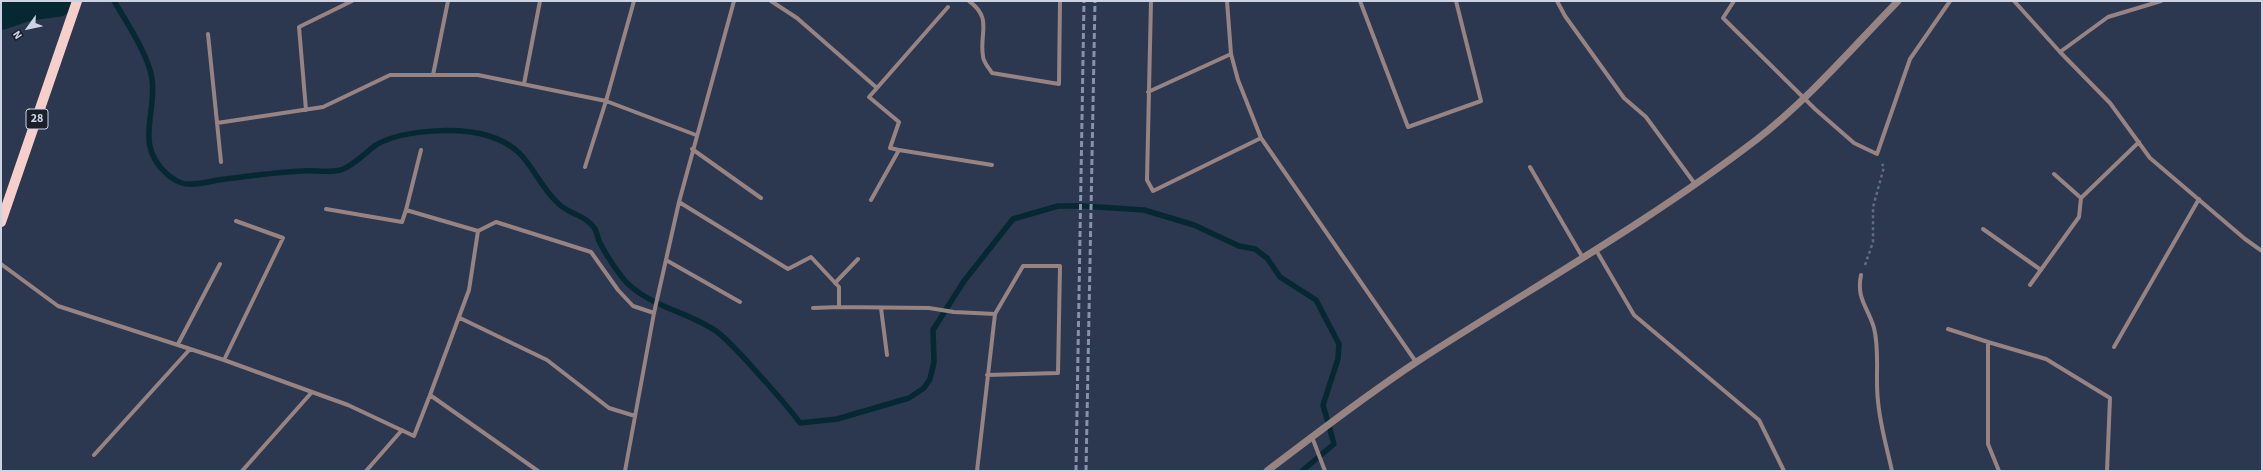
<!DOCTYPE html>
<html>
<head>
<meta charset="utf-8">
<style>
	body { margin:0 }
	#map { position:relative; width:2263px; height:472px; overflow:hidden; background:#2c3750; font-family:"Source Sans 3",sans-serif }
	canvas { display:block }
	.frame { position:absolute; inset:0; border:2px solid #ccd3e3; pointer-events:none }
	.north { position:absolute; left:8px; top:8px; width:40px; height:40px; -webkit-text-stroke:3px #1a1f2a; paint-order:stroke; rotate:237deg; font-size:11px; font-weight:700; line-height:16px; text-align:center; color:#ccd3e3 }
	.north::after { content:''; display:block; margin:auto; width:14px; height:18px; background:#ccd3e3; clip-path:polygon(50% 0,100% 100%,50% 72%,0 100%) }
</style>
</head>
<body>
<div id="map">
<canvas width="2263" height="472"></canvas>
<div class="frame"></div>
<div class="north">N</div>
</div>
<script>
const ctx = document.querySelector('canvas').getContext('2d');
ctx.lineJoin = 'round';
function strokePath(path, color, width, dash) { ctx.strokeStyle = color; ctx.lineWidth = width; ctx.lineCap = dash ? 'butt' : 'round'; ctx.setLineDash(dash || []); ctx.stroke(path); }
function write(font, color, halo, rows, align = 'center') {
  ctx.font = font + ' "Source Sans 3",sans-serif'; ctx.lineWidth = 3; ctx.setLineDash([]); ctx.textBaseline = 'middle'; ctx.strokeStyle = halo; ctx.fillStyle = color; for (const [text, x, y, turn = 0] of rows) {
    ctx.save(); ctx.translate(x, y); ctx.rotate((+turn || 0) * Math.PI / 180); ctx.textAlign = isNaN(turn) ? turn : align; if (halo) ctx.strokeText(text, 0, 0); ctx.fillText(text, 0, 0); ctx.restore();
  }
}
strokePath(new Path2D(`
	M114,1C126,21 149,56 152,79C157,114 134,145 167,174C172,179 181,184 188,184C201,185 213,180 226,179C251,176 277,172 302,171C316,170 327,173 341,170C353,166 365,153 376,145C403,129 460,127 489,136C532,149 531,179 560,205C571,215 586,215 595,229C597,233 598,239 600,243C607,256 617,272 627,283C652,307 688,312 716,331C727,339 737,351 747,361C765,382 784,401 800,423L837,419L909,398L924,388L930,379L934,362L933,330L964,281L1013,219L1058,206H1083L1144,210L1194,225L1239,246L1255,249L1267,258L1280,277L1316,300L1339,344L1338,359L1323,405L1334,444L1302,471`), '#062832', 5.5);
strokePath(new Path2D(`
	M1,14L27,5L57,1`), '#062832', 32);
strokePath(new Path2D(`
	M1865,265L1873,242V207L1884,167L1882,164`), '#616b81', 2.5, [3, 3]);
strokePath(new Path2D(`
	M771,1L797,18L877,88L869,97L899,122L890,148L899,150L871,200
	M969,1C993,18 979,34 983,56C983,62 989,68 992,73L1059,84L1060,1
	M1151,1L1147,180L1153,191L1261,138
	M1227,1L1231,54L1238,80L1261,138L1416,362
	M1360,1L1408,127L1481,101L1456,1
	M1557,1L1565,16L1624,98L1646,117L1695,184
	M1734,1L1723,18L1815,109L1854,143L1877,154L1910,59L1950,1
	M2014,1L2060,52L2110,103L2150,158L2245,239L2262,251
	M208,34L221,162
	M2060,52L2108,17L2161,1
	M433,75L448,1
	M524,84L540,1
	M877,88L948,7
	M1148,92L1231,54
	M306,110L299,27L352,1
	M217,123L323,107L390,75H478L606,101L696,135
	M692,149L761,198
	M899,150L992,165
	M585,167L606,101L634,1
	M1530,167L1583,258
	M2054,174L2081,198
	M679,202L788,269L811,257L839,287V307L929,308L954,312L995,314L977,471
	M326,209L402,222L406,210L478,231
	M406,210L421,150
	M1983,229L2041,270
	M1596,250L1634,315L1759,420L1784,471
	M666,260L740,302
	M1,264L58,306L224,360L312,392L348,405L414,436L430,395L538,471
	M1861,275C1856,299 1868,307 1874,328C1880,352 1875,377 1878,401C1880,425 1887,448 1892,471
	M835,283L858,259
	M2030,285L2079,217L2081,198L2139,142
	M813,308L839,307
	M881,308L887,355
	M460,318L547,360L609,408L635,416
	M1948,329L1988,342
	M178,344L220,264
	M2114,347L2199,199
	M224,360L283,238L236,221
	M987,375L1058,373L1060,266H1023L995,314
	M430,395L469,290L478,231L496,222L591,252L618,290L633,306L654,313
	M1312,437L1325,471
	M94,455L190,349
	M242,471L312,392
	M366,471L402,430
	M625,471L654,313L679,202L734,1
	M1999,471L1988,444V342L2046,359L2110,398L2107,471`), '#978381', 4);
strokePath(new Path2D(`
	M1267,471C1316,434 1366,395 1418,361C1531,288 1649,222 1756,140C1809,99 1852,48 1898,1`), '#978381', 7);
strokePath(new Path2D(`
	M1,222L77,1`), '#f6cfcb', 10);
strokePath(new Path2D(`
	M1076,471L1084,1
	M1086,471L1095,1`), '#8891a5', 3, [6, 3]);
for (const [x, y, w] of [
	[37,119,22]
]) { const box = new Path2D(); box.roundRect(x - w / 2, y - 10, w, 20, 3); ctx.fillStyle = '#1a1f2a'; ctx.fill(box); strokePath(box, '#ccd3e3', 1); }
write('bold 12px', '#ccd3e3', null, [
	["28",37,119]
]);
</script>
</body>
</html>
